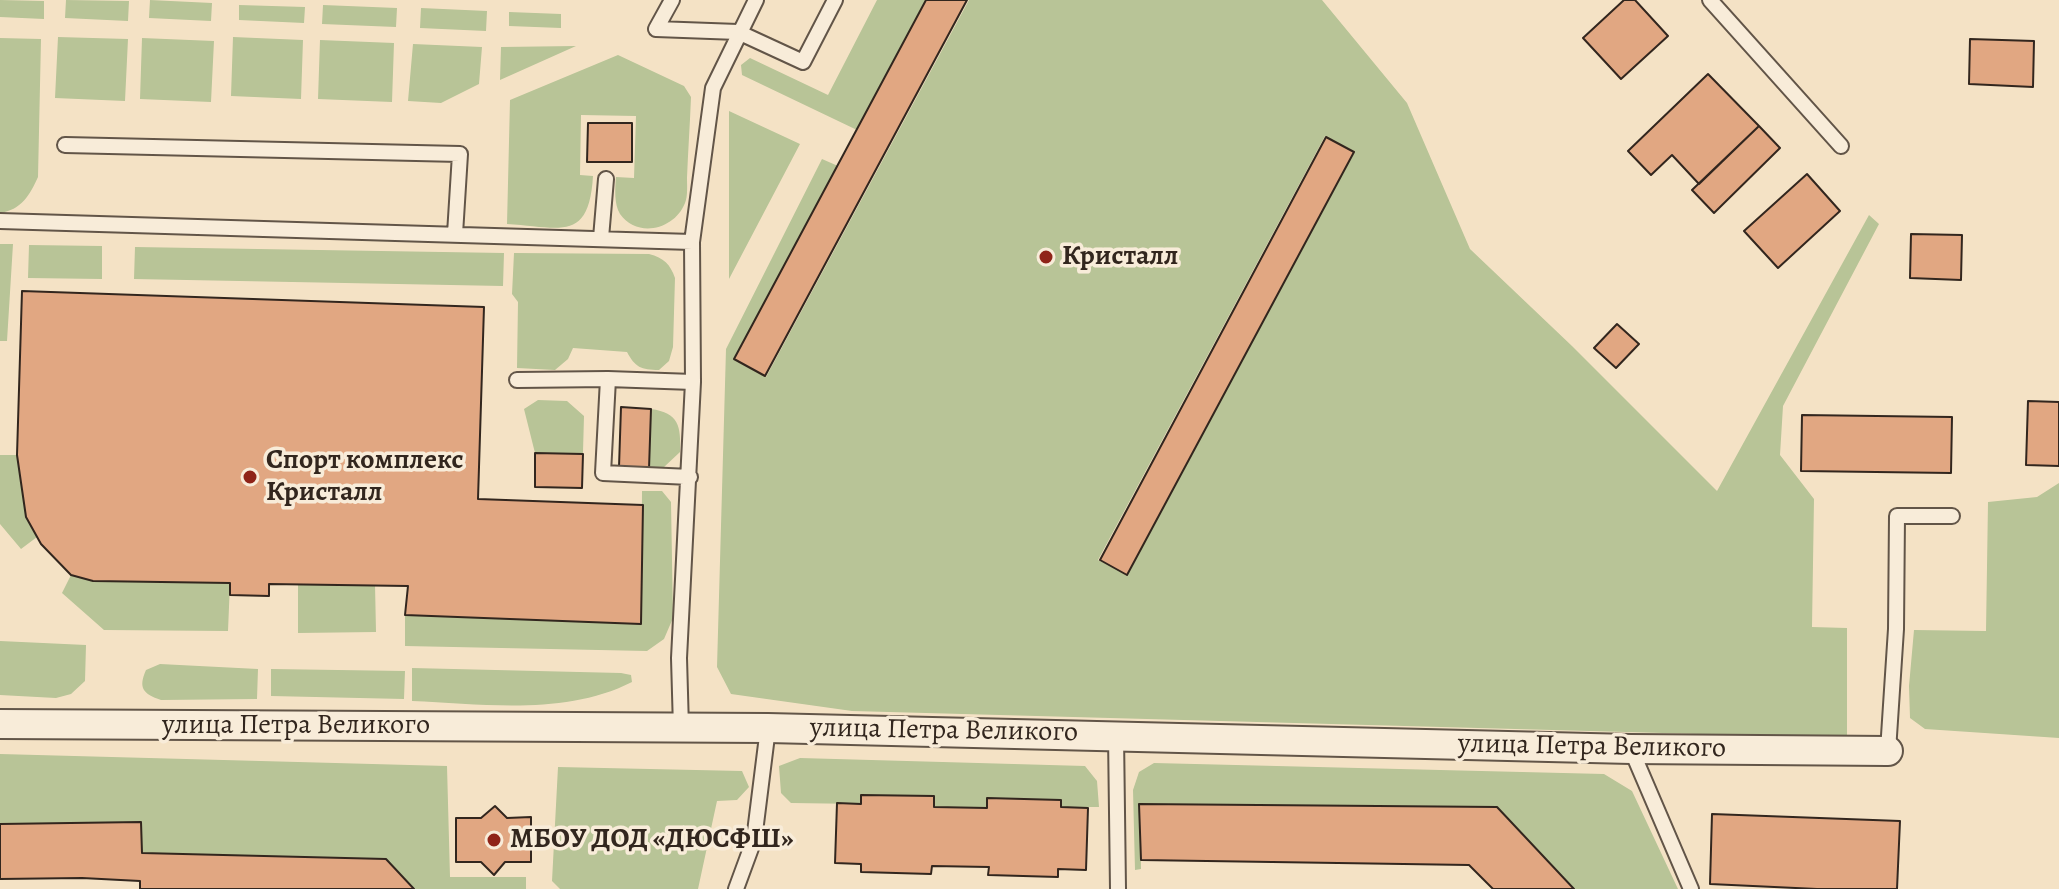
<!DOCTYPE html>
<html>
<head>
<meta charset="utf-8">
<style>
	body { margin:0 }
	canvas { display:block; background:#f4e2c5 }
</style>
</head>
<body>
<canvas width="2059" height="889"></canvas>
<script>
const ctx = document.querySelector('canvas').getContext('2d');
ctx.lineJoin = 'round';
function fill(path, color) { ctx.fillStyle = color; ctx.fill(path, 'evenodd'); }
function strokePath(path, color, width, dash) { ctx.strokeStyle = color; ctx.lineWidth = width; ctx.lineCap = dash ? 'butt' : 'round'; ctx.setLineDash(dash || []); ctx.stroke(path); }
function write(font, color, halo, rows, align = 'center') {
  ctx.font = font + ' Alegreya,serif'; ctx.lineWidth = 7; ctx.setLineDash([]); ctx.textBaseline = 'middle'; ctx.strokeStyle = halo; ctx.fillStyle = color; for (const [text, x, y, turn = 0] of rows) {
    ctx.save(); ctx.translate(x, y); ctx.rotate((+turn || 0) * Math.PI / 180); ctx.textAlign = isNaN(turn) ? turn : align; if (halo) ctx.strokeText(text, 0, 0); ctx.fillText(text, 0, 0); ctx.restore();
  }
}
fill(new Path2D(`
	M0,0L44,1V19L0,17Z
	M66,0L129,1L128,21L65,18Z
	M150,0L212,3L211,21L149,18Z
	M877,0H926L857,130L742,75L741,65L750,58L828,95Z
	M969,0H1322L1407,103L1470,249L1572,346L1717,491L1869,215L1879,224L1783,406L1780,455L1814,499L1812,627L1847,628V738L852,711L731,694L717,667L726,349L822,159L838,166L734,359L766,377ZM1325,136L1353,152L1127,574L1098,560Z
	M239,5L305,7L304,23L239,20Z
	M323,5L397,8L396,27L322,24Z
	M421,8L487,11L486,31L420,28Z
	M509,12L561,14V28L509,26Z
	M58,37L128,39L125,101L55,98Z
	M233,37L303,40L301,99L231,96Z
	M0,38L41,39L38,177C30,195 21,210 0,213Z
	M142,38L214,41L211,102L140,99Z
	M320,40L394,43L392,102L318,99Z
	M413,44L482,47L479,84L441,103L408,101Z
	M576,46L500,80L501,47Z
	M618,55L684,86L691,97C690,124 688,151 687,178C687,185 688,196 685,203C675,229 638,239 620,214C614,204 615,189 616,177L634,178L636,116L581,115L580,175L593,176C589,243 560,227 507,224L510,100Z
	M729,111L800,144L729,279Z
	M0,244H13L7,341H0Z
	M29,245L102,246V279L28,278Z
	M135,247L504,253L503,286L134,279Z
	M514,253L649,254C664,258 670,264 675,278L673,347L669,361L659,370C641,370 635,367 627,352L573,348L568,359L555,370L517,368L518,302L512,294Z
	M538,400L567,401L584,416L582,488V454L535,453L524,409Z
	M651,409C679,413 681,426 680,452L663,468L649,469Z
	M0,455H17L37,537L21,549L0,524Z
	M2059,483V738L1925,729L1910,718L1909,686L1914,630L1986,631L1988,502L2037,497Z
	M642,491H662L671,502L673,618L664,639L647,651L405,646V615L641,624Z
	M71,575L93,581L230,583L228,631L104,630L62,593Z
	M375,584L376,632L298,633V585Z
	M0,641L86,645L85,681L71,694L56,698L0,695Z
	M160,664L258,669L257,699L161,700C143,694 138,688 146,670Z
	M412,668L621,673L631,675L632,682C565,716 484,704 412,701Z
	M271,669L405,671L404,699L271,696Z
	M0,754L447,766L450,877H526V889H414L386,859L142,853L140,822L0,824Z
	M800,758L1085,766L1097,781L1099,807H1061L1060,800L987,798V808L934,807V796L861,795V804L791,803L781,793L779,766Z
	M1154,763L1604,774L1632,791L1678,889H1574L1496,807L1140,804L1141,869L1135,870L1133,790L1139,772Z
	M558,767L742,771L749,787L737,800L717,801L698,889H560L552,881Z`), '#b8c497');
const building = new Path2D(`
	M926,0H967L765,376L734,359Z
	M1624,0H1635L1668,36L1621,79L1583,38Z
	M1970,39L2034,41L2033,87L1969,84Z
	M1708,74L1759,126L1699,184L1672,155L1651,175L1628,151Z
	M588,123H632V162H587Z
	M1759,126L1780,148L1714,213L1692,190Z
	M1326,137L1354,152L1127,575L1100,560Z
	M1807,174L1840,211L1778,268L1744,231Z
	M1911,234L1962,235L1961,280L1910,278Z
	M22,291L484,307L478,499L643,505L641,624L405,615L408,586L269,584V596L230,595V583L93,581L71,575L41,544L26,517L17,455Z
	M1617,324L1639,344L1616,368L1594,348Z
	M2028,401L2059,402V466L2026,465Z
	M621,407L651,409L649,469L619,467Z
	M1802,415L1952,417L1951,473L1801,471Z
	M535,453L583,454L582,488L535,487Z
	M861,795L934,796V807L987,808V798L1061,800V807L1088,808L1086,870L1058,869V877L988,875L989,867L932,866L931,874L861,872V864L835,863L837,803L861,804Z
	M1139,804L1497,807L1574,889H1493L1469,865L1141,860Z
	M495,806L507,818L531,817V862H505L494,875L481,862H456V818H481Z
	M1712,814L1900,821L1897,889H1817L1710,884Z
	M141,822L142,853L386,859L414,889H140V881L82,878L0,879V824Z`);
fill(building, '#e1a782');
strokePath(building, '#32261e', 2);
const lane = new Path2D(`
	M672,0L656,29L738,32L803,62L835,0
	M1710,0L1841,146
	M65,145L460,154L455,234
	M0,221L692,242
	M601,238L606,179
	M517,380L608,379
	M690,477L603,473L608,379L693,382
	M681,728L679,658L693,382L692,242L713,88L756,0
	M1116,735L1118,889
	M1631,749L1691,889
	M1888,751L1896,629L1897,516H1952
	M736,889L754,840L768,728`);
const street = new Path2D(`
	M0,724L768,728L1631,749L1888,751`);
strokePath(lane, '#625548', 18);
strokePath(street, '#625548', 32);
strokePath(lane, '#f8ecd9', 14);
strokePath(street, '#f8ecd9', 28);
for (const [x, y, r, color] of [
	[1046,257,8,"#8f2418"],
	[250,477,8,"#8f2418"],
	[494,840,8,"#8f2418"]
]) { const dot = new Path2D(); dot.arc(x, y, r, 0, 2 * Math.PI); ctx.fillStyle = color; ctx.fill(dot); strokePath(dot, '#f8ecd9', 3); }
write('bold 28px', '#32261e', '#f8ecd9', [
	["Кристалл",1062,257],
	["Спорт комплекс",266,461],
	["Кристалл",266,493],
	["МБОУ ДОД «ДЮСФШ»",510,840]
], 'left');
write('28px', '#32261e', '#f8ecd9', [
	["улица Петра Великого",296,726],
	["улица Петра Великого",944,731,1],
	["улица Петра Великого",1592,747,1]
]);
</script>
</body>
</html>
